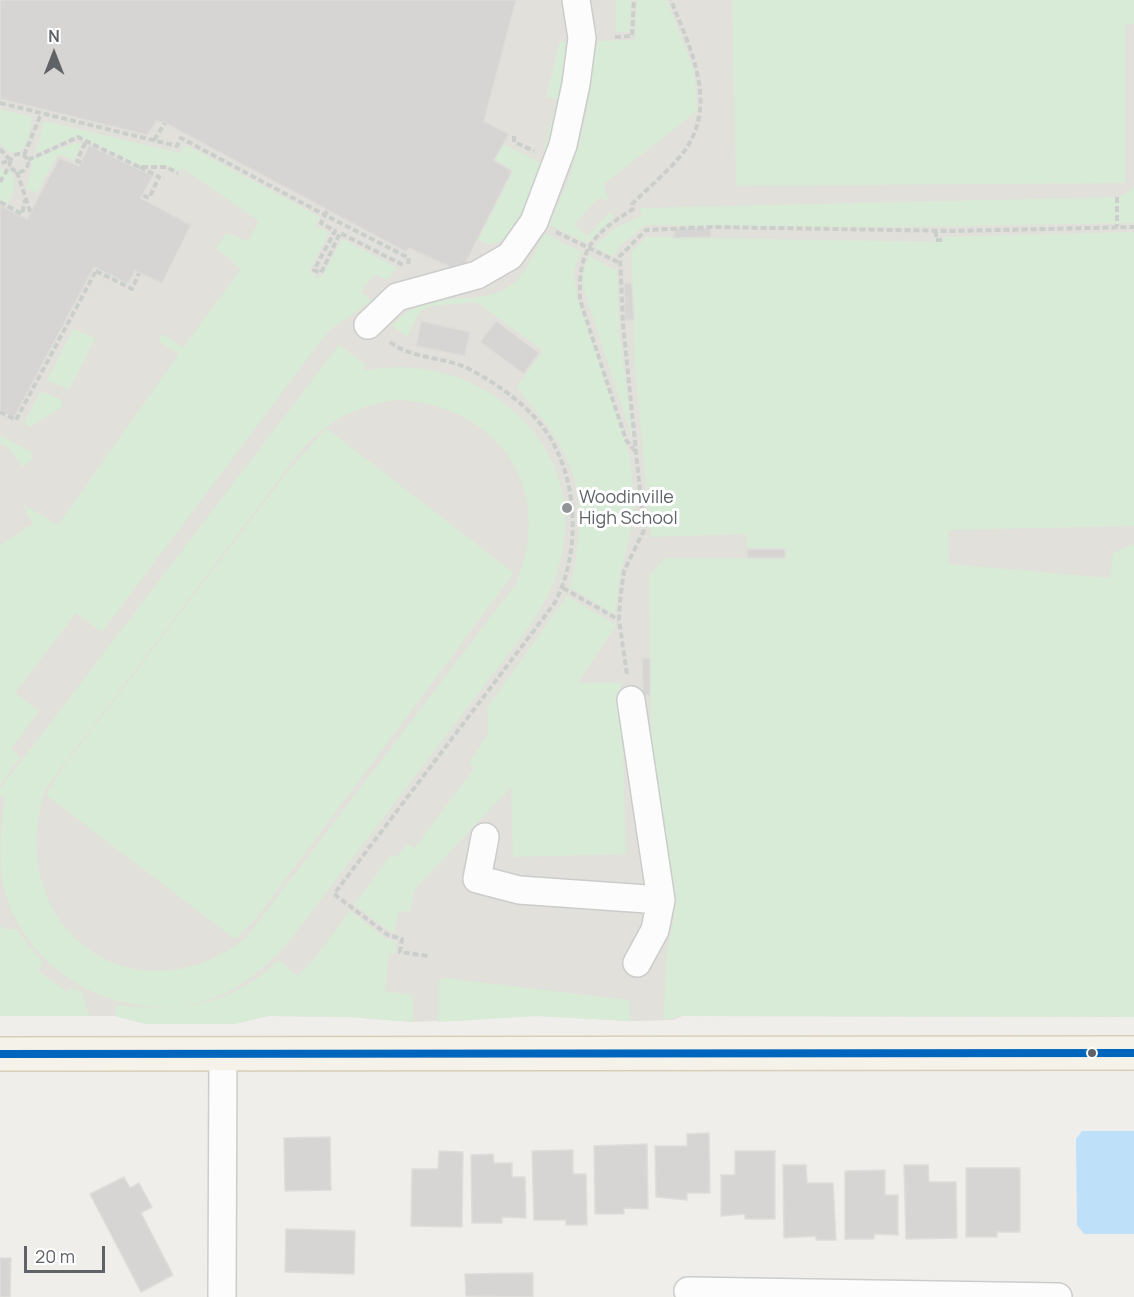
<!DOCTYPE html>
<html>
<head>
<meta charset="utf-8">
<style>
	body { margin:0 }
	#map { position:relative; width:1134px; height:1297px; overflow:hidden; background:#efeeea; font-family:Manrope,sans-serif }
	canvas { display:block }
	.north { position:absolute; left:24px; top:24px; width:60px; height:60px; -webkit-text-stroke:4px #fff; paint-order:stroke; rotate:0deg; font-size:16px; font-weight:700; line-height:24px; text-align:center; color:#5f6368 }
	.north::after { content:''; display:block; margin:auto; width:21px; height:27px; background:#5f6368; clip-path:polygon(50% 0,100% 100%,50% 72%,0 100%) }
	.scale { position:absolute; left:24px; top:1246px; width:81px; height:27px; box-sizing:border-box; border:3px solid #5f6368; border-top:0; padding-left:8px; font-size:18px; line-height:21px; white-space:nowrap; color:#5f6368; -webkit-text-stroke:4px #fff; paint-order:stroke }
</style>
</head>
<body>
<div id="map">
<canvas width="1134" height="1297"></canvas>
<div class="north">N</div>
<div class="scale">20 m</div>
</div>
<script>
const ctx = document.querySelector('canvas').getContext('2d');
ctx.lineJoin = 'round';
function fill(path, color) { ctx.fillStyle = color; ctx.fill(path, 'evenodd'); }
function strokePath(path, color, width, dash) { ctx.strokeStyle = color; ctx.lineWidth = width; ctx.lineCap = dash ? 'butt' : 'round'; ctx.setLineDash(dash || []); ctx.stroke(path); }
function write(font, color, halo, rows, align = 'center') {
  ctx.font = font + ' Manrope,sans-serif'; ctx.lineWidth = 6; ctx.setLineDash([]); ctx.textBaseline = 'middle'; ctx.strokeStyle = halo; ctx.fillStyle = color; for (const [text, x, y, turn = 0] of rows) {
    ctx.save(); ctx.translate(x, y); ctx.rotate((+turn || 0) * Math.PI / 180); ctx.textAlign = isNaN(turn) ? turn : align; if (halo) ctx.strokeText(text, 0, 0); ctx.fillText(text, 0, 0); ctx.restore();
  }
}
fill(new Path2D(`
	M0,0H1134V1017L682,1016L674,1020L631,1021L538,1016L413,1022L349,1017L268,1016L235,1024H146L115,1016H0Z`), '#e2e0da');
fill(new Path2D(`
	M616,0H631L630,32H616Z
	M637,0H667L694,71L697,111L604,184L608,201L598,198L574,225L588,236L610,212L614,217L587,243L549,225L571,173L587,111L595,49L599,41L635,40Z
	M732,0H1134V24L1125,25V183L736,186Z
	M560,41L569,43L567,71L550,155L543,151L557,99L546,97Z
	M0,109L32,117C29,133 29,156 8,152L0,143Z
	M44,121L180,153L186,145L320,217L316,226L329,232L309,272L321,278L342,239L397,268L387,280L374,274L361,292L372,301L328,331L102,632L76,613L15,693L39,711L11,749L20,757L0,785V545L33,524L22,504L58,525L179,354L160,342V337L163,334L183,348L241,269L216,248L227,233L248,241L259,221L182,168L179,172L166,165H139L78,136L35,154Z
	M75,143L81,144L74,160L58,154L37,193L27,189L33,159Z
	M503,144L545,165L514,235L490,245L477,240L512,171L494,160Z
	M0,168L11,172C18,185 14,192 7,204L0,200Z
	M1134,187V223L891,227L645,225L621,245L614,257L594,247L616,227L642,216L640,208L1120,197Z
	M1134,232V526L948,530L949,564L1110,578L1113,553L1134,544V1017L682,1016L664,1020L666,956L674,919L651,758L649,576L665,558H784L785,549H747L746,534L651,537L634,355L632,252L646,237L943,242V237Z
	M544,233L581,252L574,271L577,297L630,456L635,514L620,575L615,614L570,588C591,494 579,459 516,387L543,351L477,302L433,306L420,311L407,337L392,325C401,317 411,308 423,304C455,293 488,306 516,281C528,270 536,248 544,233Z
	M589,256L617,271L619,330L633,440L583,287V274Z
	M73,329L95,338L69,390L47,380Z
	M339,345L366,365L363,371C470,348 583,434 563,549C558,577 547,600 531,624L287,944C268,964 249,982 223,994C134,1035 21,976 2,880C0,854 0,825 5,798L0,795V789ZM397,400C499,404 556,490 516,584L245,939C130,1026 0,923 46,788L302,449C329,420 357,405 397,400Z
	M41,391L62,400V407L30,427L24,423Z
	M326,428L514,573L255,920L235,939L46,795L64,766L285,475Z
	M0,435L31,452L32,459L22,467L9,448L0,444Z
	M567,596L616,625L578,683H621L626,854L513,857L511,787L415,889L410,912L399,911L394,934L354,905L390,856L396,857L408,844L415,848L474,768L469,764L488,733L487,708Z
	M350,911L386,939L397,941L395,954L389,953L385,991L413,995V1022L349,1017L268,1016L235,1024H146L115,1016L116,1005C179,1012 231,1007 278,960L298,976L315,958Z
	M0,925L5,929H16L43,963L38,971L67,992L71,987L81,991L89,1016H0Z
	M443,978L629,1000L631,1021L538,1016L438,1022L439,980Z`), '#d8ebd6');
fill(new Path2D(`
	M1082,1131H1134V1234H1084L1077,1225L1076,1139Z`), '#bfe0f9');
const building = new Path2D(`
	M0,0H516L484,121L509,134L494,160L512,171L461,272L409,248L406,252L165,123L157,121L147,135L0,99Z
	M89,145L153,176L141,198L191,225L162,283L135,271L128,284L94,267L14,418L0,410V205L27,219L59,158L79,166Z
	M674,228H711V237L674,238Z
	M624,283H632L634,320H625Z
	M421,321L470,332L465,356L416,346Z
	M496,321L539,353L524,374L480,342Z
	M747,549H785V558H747Z
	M642,658H650V695L643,696Z
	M709,1133L710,1193H687V1200L656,1197L655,1146H687V1134Z
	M330,1137L331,1190L285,1191L284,1138Z
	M647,1144L648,1209L624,1208V1214H595L594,1146Z
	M573,1150V1174H586L587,1225H566V1220H534L532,1151Z
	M439,1151L463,1152L462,1227L411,1226L412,1169H438Z
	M735,1151H775V1219H745V1214L721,1216V1175H735Z
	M493,1154L494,1163H512V1177H525L526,1218L502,1217V1223H472L471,1155Z
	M783,1165H806L807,1183H833L836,1240H816V1236L784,1238Z
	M904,1165H928L929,1182H956L957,1238L906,1239Z
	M966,1168H1020V1232H997V1237H966Z
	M885,1170V1195H898V1235L874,1234V1239H845V1171Z
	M124,1177L130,1188L139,1183L152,1207L141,1213L173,1275L141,1292L90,1194Z
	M286,1229L355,1231L354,1274L285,1272Z
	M0,1258H11L10,1297H0Z
	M533,1273V1297L466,1296L465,1274Z`);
fill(building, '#d6d5d3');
strokePath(building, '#deddd9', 1.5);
const minor = new Path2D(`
	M368,325L397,297L477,275L510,256L534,222L563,145L576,84L582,38L576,0
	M631,700L661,900L655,930L637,963
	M485,837L477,879L519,890L661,900
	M688,1291L1058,1297
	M222,1295L223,1054`);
const major = new Path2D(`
	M0,1054L1134,1053`);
strokePath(minor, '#cbcccc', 30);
strokePath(major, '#d7ceb8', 36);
strokePath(new Path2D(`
	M615,37L632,36L634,0
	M0,103L177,146L181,138L325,215L321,223L335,231L314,270L321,273L340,233L405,266
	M514,136V142L534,151
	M154,140L165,123
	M0,149L10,160L0,164
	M10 163a9 9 0 1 1 18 0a9 9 0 1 1-18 0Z
	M24,155L41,114
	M28,160L78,137L139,167H166L178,173
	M81,162L77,161L86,141
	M140,167L159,177L149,198L142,195
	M17,172L31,214
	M0,182L10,165
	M1117,197V227
	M0,202L22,214L25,200
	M327,211L325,215L409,258L408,266
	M936,231V240H943
	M556,232L620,263
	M96,271L132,289L139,273
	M390,342C413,360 445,356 471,370C497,384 523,402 542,426C579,473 582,553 554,604L334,894L388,935L402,939L400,952L428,956
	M0,412L16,420L97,269
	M635,451L626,440L580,300C578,249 592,235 633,209L632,204C648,188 679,162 689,144C716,97 689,46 671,0
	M563,588L619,620
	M627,674L619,620L620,601L624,571L644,530L623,324L620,256L646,230L712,227L952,231L1134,227`), '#cacfcc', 4, [6, 3]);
strokePath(minor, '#fdfcfc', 27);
strokePath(major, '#f4f2e9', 33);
strokePath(new Path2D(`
	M0,1054L1134,1053`), '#0065bd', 8);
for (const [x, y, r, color] of [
	[567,508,6,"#919496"],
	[1092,1053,5,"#5f6368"]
]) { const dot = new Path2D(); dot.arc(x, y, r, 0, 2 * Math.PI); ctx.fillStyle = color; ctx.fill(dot); strokePath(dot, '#fff', 2); }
write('18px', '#5f6368', '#fff', [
	["Woodinville",579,498],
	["High School",579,519]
], 'left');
</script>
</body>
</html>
